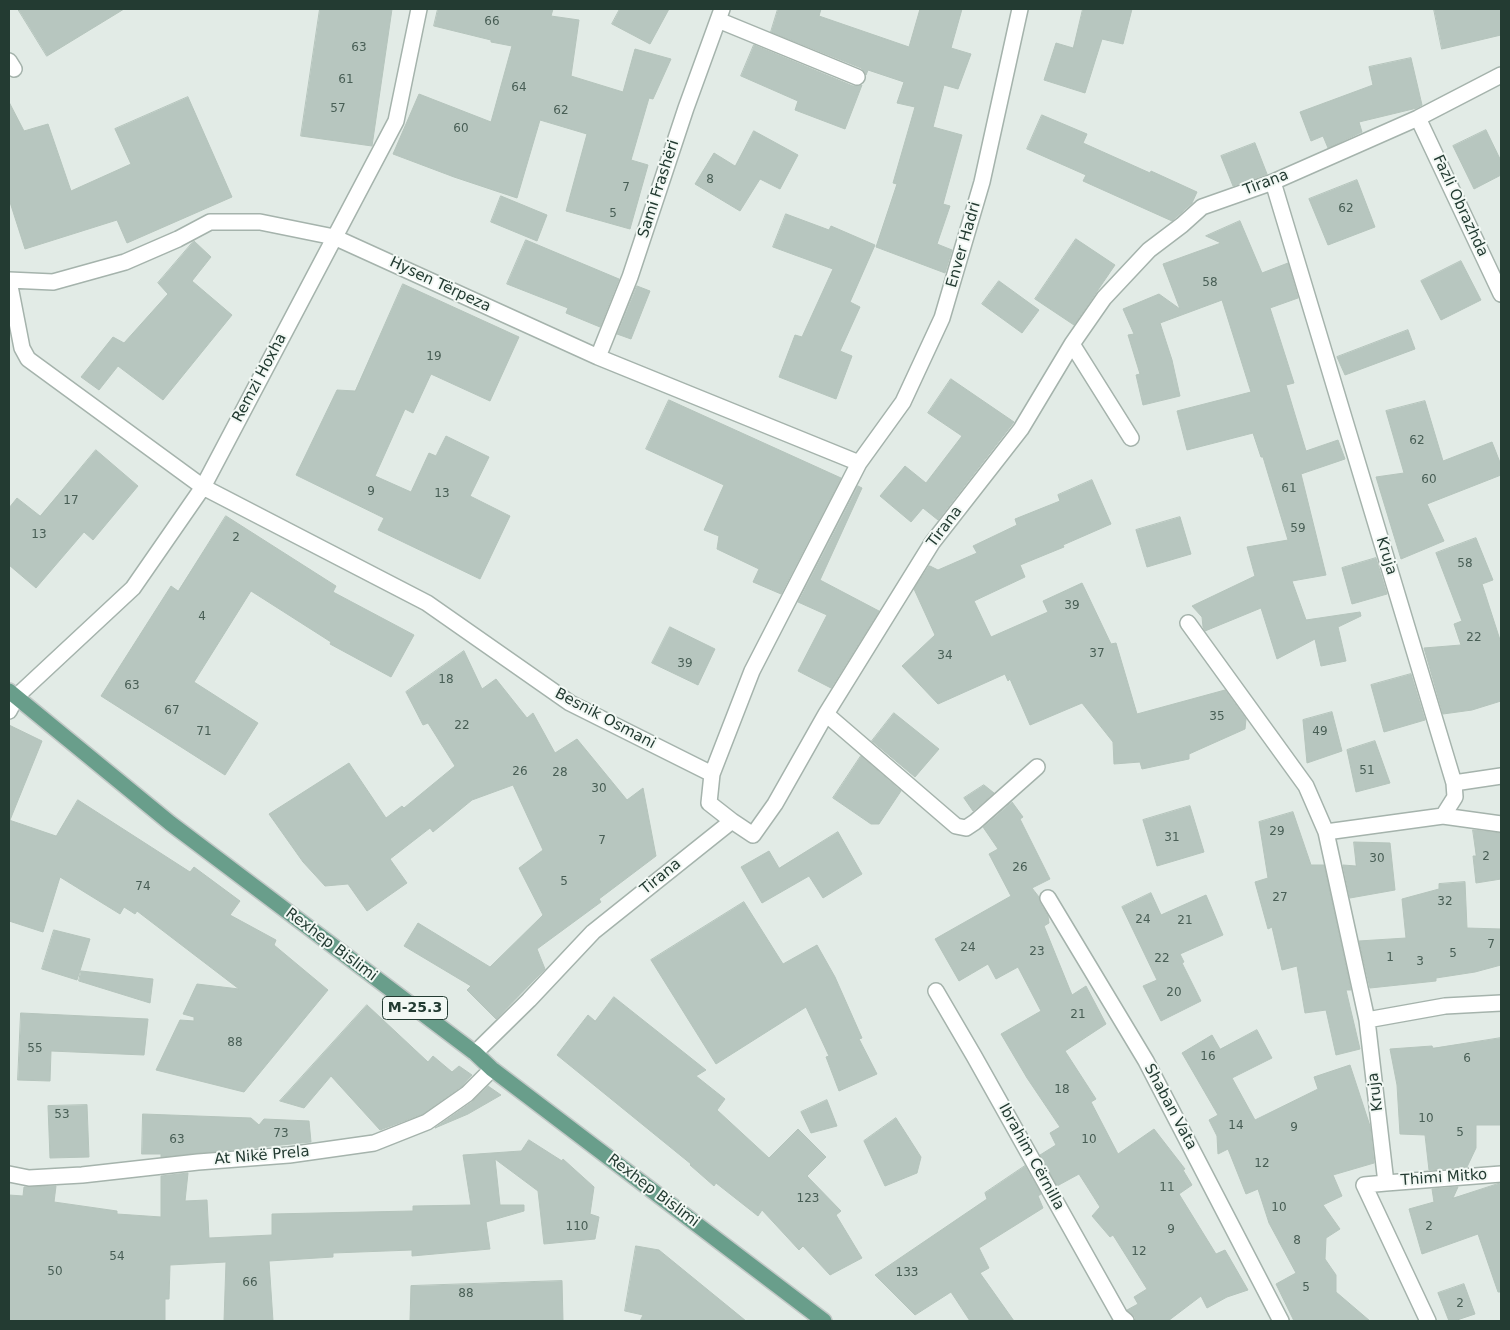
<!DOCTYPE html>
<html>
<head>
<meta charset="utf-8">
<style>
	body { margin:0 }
	#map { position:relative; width:1510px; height:1330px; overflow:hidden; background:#e2ebe6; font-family:"DejaVu Sans",sans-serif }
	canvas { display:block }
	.frame { position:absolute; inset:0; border:10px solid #233b32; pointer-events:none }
</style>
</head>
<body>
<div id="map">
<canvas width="1510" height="1330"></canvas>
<div class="frame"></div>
</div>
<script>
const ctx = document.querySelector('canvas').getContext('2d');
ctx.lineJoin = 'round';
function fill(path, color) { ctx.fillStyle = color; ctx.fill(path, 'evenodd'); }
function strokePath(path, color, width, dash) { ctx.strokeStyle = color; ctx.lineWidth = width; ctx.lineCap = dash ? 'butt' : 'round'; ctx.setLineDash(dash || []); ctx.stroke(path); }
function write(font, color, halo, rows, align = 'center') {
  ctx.font = font + ' "DejaVu Sans",sans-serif'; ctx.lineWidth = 4; ctx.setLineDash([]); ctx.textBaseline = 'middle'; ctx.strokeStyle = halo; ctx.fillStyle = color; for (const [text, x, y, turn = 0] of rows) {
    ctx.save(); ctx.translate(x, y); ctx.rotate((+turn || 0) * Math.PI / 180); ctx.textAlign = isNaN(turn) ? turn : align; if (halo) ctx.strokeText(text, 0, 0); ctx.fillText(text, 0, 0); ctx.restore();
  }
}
const building = new Path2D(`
	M18,9H124L47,56Z
	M320,9H392L372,146L301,136Z
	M438,9H553L551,16L579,20L571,76L623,92L635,49L671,59L653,99L649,98L631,160L648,165L630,229L566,211L587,134L540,120L517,198L454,177L393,154L419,94L491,122L512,46L491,42V40L434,26Z
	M620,9H669L650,44L612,24Z
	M778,9H821L819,16L909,47L920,9H962L951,48L971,54L958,89L944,85L933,127L962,135L943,204L950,206L937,244L952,250L945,273L876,247L897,184L893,183L915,107L897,103L904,82L868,70L866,75L861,68L771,32Z
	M1083,9H1132L1123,44L1102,39L1085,93L1044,80L1056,43L1073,48Z
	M1434,9H1501V35L1442,49Z
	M754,45L853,86L862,85L845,129L795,110L798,101L741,76Z
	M1411,58L1422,105L1417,108L1359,122L1362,132L1328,148L1323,136L1311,141L1300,112L1373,85L1369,67Z
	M188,97L232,197L127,243L117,220L25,249L9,199V102L24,131L48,124L71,191L131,164L115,129Z
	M1042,115L1087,134L1083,143L1150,173L1151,171L1197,192L1192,203L1172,221L1083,181L1086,175L1027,149Z
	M1486,130L1501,161V175L1474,189L1453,146Z
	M754,131L798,155L780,189L760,179L740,211L695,184L714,153L735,166Z
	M1255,143L1267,174L1233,186L1221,156Z
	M1357,180L1375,227L1328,245L1309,199Z
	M501,196L547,215L537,241L491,222Z
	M786,214L829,230L831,226L875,245L850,302L860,307L840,351L852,356L836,399L779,377L795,335L802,337L833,269L773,247Z
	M1240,221L1262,273L1288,263L1298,298L1270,308L1294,383L1286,385L1306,451L1338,440L1345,459L1301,474L1326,575L1292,581L1306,620L1360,612L1361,616L1338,627L1346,661L1321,666L1315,639L1277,659L1261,608L1205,631L1203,627L1202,617L1192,606L1255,576L1247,547L1288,540L1263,457H1261L1253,433L1187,450L1177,411L1251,392L1222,300L1160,323L1172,360L1180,396L1143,405L1136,375L1140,374L1128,335L1134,334L1123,309L1159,294L1180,309L1163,264L1221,243L1206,236Z
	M1076,239L1115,265L1074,325L1035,299Z
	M526,240L619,279L600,327L566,313L568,308L507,284Z
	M194,241L211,257L192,281L232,315L163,400L118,366L99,390L81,377L113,337L124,343L168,294L158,283Z
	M1461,261L1481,300L1441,320L1421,281Z
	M999,281L1039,310L1022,333L982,304Z
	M403,284L519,337L490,401L431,374L413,413L405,409L375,476L411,492L429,453L436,456L446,436L489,457L470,496L510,516L480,579L378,530L384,518L296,475L337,390L355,391Z
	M637,286L650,291L631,339L617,334Z
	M1408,330L1415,349L1345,375L1337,357Z
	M951,379L1014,422L938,520L923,508L911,522L880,496L905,466L926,483L962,436L928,413Z
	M669,400L841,478L781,594L753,582L759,569L717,549L719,536L704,530L724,485L646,449Z
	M1425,401L1443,461L1492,442L1501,465V475L1427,504L1444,541L1401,559L1376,477L1404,473L1386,411Z
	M96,450L138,486L93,540L84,532L36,588L9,565V508L17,498L40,516Z
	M1092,480L1111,524L1063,545L1064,547L1020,565L1025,577L974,601L991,637L1048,612L1043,601L1082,583L1111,644L1116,643L1137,714L1225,690L1246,719L1245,729L1189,754V759L1142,769L1140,762L1114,764L1113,742L1082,703L1030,725L1010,679L1008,681L1005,674L938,704L902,666L935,635L914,589L929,566H930L938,570L977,553L973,546L1017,525L1015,519L1060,501L1058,495Z
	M858,486L862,488L820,580L879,611L831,688L798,671L827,615L798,602Z
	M226,516L336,586L333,592L414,635L391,677L330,644L331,642L251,591L194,682L258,723L225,775L101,696L171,586L178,591Z
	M1180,517L1191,554L1147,567L1136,530Z
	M1476,538L1493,580L1482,584L1501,643V701L1472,710L1443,714L1424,648L1461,645L1454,624L1462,621L1436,553Z
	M1376,558L1387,594L1352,604L1342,568Z
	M670,627L715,649L698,685L652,663Z
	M464,651L482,689L496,679L527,718L533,713L555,753L577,739L627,800L643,788L656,856L599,899L601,902L537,949L545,969L496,1019L467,990L471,986L404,946L418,923L490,967L543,915L519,868L543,850L513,785L472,800L433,832L430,828L390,859L407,883L367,911L348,884L325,886L303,862L269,814L349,763L386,818L402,806L404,808L455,766L428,723L423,725L406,692Z
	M1411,674L1425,720L1384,732L1371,685Z
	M1332,712L1342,751L1307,763L1303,720Z
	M894,713L939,749L915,777L872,741Z
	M9,725L42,741L10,820H9Z
	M1375,741L1390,783L1356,792L1347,750Z
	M861,756L901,791L879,824H871L833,798Z
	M984,785L994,793L973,811L964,798Z
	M78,800L190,872L194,867L240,901L230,915L276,940L274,945L328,990L244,1092L156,1070L180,1020L194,1021V1017L183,1014L197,984L239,989L137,911L135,914L124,907L120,914L60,877L43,932L9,921V820L56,836Z
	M1012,802L1023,817L1020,819L1050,879L1032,888L1039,897L1040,903L1048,916L1049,923L1044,926L1072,995L1086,986L1106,1024L1065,1051L1096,1099L1091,1102L1118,1154L1154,1129L1185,1169L1183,1170L1192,1185L1179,1194L1216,1254L1225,1250L1248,1290L1227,1297L1207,1308L1201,1296L1168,1321H1135V1317L1127,1310L1138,1304L1134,1297L1147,1289L1113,1235L1110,1237L1092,1216L1100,1207L1079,1174L1057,1186L1040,1155L1056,1145L1050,1133L1060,1127L1027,1078L1001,1034L1041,1011L1018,967L996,979L988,964L959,981L935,939L1011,896L989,854L998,849L983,827Z
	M1190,806L1204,852L1157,866L1143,820Z
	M1293,812L1311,865H1324L1351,990H1346L1360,1049L1336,1055L1326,1010L1305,1013L1297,966L1282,970L1272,927L1268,929L1255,882L1268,878L1259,822Z
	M1473,830L1501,833V879L1476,883L1473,856H1476Z
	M838,832L862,874L823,898L809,876L762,903L741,867L769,851L779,868Z
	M1354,842L1390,843L1395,890L1350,898L1343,865L1356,866Z
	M1465,882L1467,928L1501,929V965L1475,972L1436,978V981L1370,988L1359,941L1406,938L1402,899L1439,889V884Z
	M1151,893L1161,915L1206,895L1223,935L1180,954L1184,962L1182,963L1201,1001L1161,1021L1143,986L1157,980L1122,907Z
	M744,902L783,964L817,945L835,977L862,1038L859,1039L877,1074L839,1091L826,1057L829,1056L806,1007L716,1064L651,960Z
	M54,930L90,939L77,980L42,969Z
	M81,971L153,979L150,1003L79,981Z
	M614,997L706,1070L696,1076L725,1099L717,1110L769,1158L798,1129L826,1157L807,1176L841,1211L836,1215L862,1258L830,1275L803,1246L799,1250L762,1210L758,1216L716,1183L714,1186L690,1165L691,1164L557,1055L588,1015L595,1021Z
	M367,1005L428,1062L433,1056L452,1072L459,1066L472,1075L461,1087L423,1114L380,1130L331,1076L304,1108L280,1101Z
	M21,1013L148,1019L144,1055L51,1051L50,1081L18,1080Z
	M1257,1030L1272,1058L1232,1078L1255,1120L1318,1089L1314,1077L1350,1065L1370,1126L1374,1163L1333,1175L1342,1196L1323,1205L1340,1229L1326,1238L1325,1259L1336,1275V1292L1370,1321H1294L1276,1284L1296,1273L1269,1223L1258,1189L1246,1194L1228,1149L1218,1154L1217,1136L1209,1120L1218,1115L1182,1053L1212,1035L1220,1049Z
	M1501,1038V1125H1476V1148L1467,1167L1429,1170L1425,1135L1400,1134L1397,1085L1390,1049L1432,1046L1433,1048Z
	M488,1086L501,1095L468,1114L435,1128L472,1102Z
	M827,1100L837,1126L811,1133L801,1112Z
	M87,1105L89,1157L50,1158L48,1106Z
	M143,1114L251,1118L259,1125L264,1119L309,1121L311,1142L161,1157V1154H142Z
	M896,1118L921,1157L917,1173L885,1186L864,1141Z
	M529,1140L562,1161L563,1159L594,1187L590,1214L599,1217L595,1239L544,1244L538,1191L495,1159L500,1205H524V1211L486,1222L490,1249L412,1256V1250L333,1253V1257L269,1261L273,1321H224L226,1262L170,1265L169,1299H165V1321H9V1195L23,1196L24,1187L56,1186L54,1202L117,1211V1214L161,1217V1176L188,1173L185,1201L207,1200L209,1238L272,1235V1214L413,1211V1206L471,1205L463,1155L521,1151Z
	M1025,1166L1041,1194L1038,1196L1043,1208L979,1248L989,1268L980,1273L1014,1321H970L951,1292L915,1315L875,1275L987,1199L985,1193Z
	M1501,1183V1292H1498L1478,1234L1422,1254L1409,1209L1434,1202L1432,1189L1458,1187L1453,1198Z
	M636,1246L659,1250L746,1321H640L643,1315L625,1311Z
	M562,1281L563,1321H410L411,1286Z
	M1464,1284L1475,1314L1454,1321H1449L1438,1293Z`);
fill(building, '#b7c6bf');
strokePath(building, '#b5c4bc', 1);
const minor = new Path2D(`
	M718,20L857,77
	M9,61L14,69
	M1418,118L1501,294
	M9,280L53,282L125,262L178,239L210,222H260L334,237L598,357L859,463
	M9,281L22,348L28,359L203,487L427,603L570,703L712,774L752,671L859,463L903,402L942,318L982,182L1020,9
	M1072,344L1131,438
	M598,357L630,277L686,108L722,9
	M1188,623L1306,786L1326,832L1443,816L1455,797L1454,783L1273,182
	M9,711L17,696L133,588L203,487L396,121L419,9
	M826,714L956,826L966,828L975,822L1037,767
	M712,774L709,803L732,821
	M1454,783L1501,776
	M1443,816L1501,824
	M1326,832L1367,1020L1386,1183L1364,1185L1428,1321
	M1048,898L1146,1061L1281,1321
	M936,991L974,1056L1120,1316L1126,1321
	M1367,1020L1445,1006L1501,1003
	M475,1053L529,1000L593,932L732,821L753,835L775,804L826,714L932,543L1021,429L1072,344L1104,298L1149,250L1182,225L1202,207L1273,182L1366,141L1418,118L1501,75
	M9,1174L29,1178L82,1175L198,1162L289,1155L374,1143L427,1122L467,1094L492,1069
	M1386,1183L1501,1174`);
const primary = new Path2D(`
	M9,691L170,823L475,1053L492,1069L824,1321`);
strokePath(minor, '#a5b3ac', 18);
strokePath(primary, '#c1c8c6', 18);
strokePath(minor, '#fff', 15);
strokePath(primary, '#699e8b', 15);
write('12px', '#485e55', null, [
	["66",492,22],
	["63",359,48],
	["61",346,80],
	["64",519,88],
	["57",338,109],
	["62",561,111],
	["60",461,129],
	["8",710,180],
	["7",626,188],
	["62",1346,209],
	["5",613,214],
	["58",1210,283],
	["19",434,357],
	["62",1417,441],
	["60",1429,480],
	["61",1289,489],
	["9",371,492],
	["13",442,494],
	["17",71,501],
	["59",1298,529],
	["13",39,535],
	["2",236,538],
	["58",1465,564],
	["39",1072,606],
	["4",202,617],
	["22",1474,638],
	["37",1097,654],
	["34",945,656],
	["39",685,664],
	["18",446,680],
	["63",132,686],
	["67",172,711],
	["35",1217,717],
	["22",462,726],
	["71",204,732],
	["49",1320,732],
	["51",1367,771],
	["26",520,772],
	["28",560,773],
	["30",599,789],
	["29",1277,832],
	["31",1172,838],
	["7",602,841],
	["2",1486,857],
	["30",1377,859],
	["26",1020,868],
	["5",564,882],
	["74",143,887],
	["27",1280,898],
	["32",1445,902],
	["24",1143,920],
	["21",1185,921],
	["7",1491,945],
	["24",968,948],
	["23",1037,952],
	["5",1453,954],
	["1",1390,958],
	["22",1162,959],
	["3",1420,962],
	["20",1174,993],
	["21",1078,1015],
	["88",235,1043],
	["55",35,1049],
	["16",1208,1057],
	["6",1467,1059],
	["18",1062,1090],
	["53",62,1115],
	["10",1426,1119],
	["14",1236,1126],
	["9",1294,1128],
	["5",1460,1133],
	["73",281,1134],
	["63",177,1140],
	["10",1089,1140],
	["12",1262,1164],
	["11",1167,1188],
	["123",808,1199],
	["10",1279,1208],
	["110",577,1227],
	["2",1429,1227],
	["9",1171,1230],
	["8",1297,1241],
	["12",1139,1252],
	["54",117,1257],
	["50",55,1272],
	["133",907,1273],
	["66",250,1283],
	["5",1306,1288],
	["88",466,1294],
	["2",1460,1304]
]);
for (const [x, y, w] of [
	[415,1008,65]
]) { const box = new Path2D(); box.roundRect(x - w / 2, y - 11.5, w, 23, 4); ctx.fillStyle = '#f2f8f4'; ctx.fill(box); strokePath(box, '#233b32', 1); }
write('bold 14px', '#233b32', null, [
	["M-25.3",415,1008]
]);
write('15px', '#233b32', '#f2f8f4', [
	["Tirana",1266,183,-21],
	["Sami Frashëri",659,189,-72],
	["Fazli Obrazhda",1460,206,65],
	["Enver Hadri",964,245,-74],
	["Hysen Tërpeza",440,285,25],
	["Remzi Hoxha",260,378,-62],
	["Tirana",945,527,-53],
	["Kruja",1386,556,73],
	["Besnik Osmani",605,719,28],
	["Tirana",661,877,-39],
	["Rexhep Bislimi",331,945,37],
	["Kruja",1376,1092,-97],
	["Shaban Vata",1170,1107,62],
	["At Nikë Prela",262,1156,-5],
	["Ibrahim Cërnilla",1031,1157,61],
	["Thimi Mitko",1444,1178,-4],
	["Rexhep Bislimi",653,1191,37]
]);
</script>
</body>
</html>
